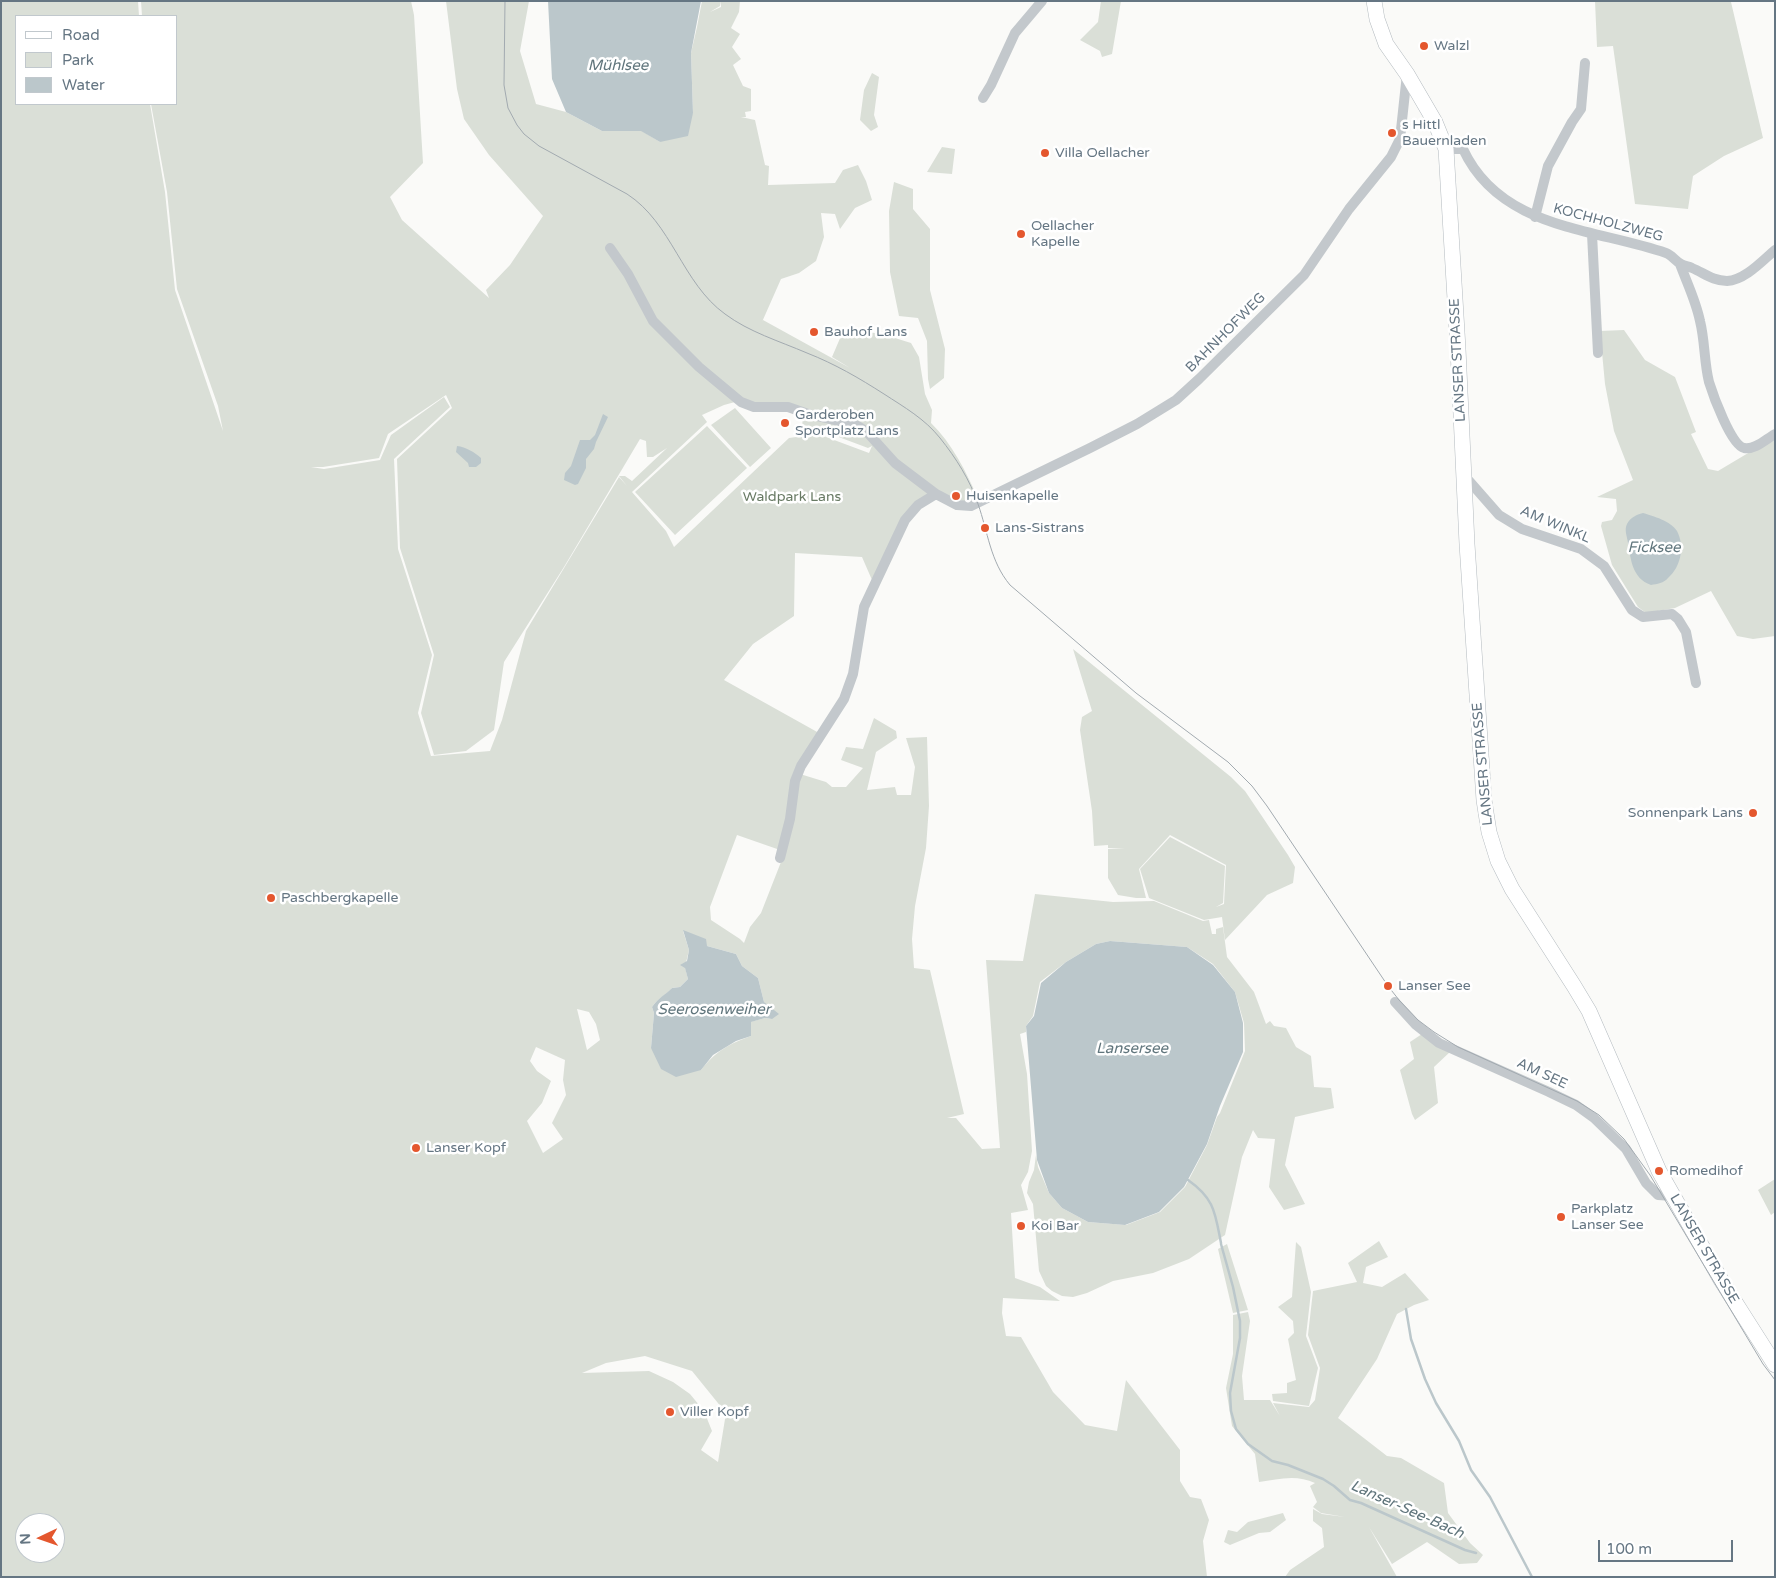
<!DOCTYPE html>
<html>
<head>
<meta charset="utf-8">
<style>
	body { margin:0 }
	#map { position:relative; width:1776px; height:1578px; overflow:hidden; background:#fafaf8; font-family:"Varela Round",sans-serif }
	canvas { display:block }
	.frame { position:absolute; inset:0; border:2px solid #657683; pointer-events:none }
	.legend { position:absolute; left:15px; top:15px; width:162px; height:90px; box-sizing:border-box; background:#fff; border:1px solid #c1c8cd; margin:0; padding:6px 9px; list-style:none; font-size:15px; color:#657683 }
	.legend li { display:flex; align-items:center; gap:10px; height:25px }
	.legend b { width:25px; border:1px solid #c1c8cd }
	.north { position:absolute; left:15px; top:1513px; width:50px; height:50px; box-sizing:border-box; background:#fff; border:1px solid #c1c8cd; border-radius:50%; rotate:267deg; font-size:14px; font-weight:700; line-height:20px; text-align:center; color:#657683 }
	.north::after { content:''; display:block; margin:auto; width:18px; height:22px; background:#e4572e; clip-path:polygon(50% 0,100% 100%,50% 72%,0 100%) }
	.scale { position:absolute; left:1598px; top:1540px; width:135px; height:22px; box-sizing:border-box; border:2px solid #657683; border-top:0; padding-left:6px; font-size:15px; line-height:18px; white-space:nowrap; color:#657683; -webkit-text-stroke:4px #fff; paint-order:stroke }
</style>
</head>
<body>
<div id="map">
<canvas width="1776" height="1578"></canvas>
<div class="frame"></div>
<ul class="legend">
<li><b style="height:6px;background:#fff"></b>Road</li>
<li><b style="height:14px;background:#dadfd7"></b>Park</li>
<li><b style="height:14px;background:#bbc7cb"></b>Water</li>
</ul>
<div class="north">N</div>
<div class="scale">100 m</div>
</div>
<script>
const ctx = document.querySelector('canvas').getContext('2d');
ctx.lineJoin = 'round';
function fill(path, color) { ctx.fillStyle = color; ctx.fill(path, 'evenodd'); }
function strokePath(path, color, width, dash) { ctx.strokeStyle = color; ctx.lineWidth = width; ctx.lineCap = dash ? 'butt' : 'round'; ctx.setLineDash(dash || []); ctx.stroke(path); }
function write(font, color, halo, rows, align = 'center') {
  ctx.font = font + ' "Varela Round",sans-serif'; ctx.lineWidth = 5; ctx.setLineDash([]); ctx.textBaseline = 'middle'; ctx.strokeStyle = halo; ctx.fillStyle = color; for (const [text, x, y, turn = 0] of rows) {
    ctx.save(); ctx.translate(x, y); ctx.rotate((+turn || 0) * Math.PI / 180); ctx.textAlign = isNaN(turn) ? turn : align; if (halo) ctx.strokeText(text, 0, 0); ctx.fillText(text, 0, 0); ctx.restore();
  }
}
fill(new Path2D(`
	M1,1H138L139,16H16V104H150L165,192L175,290L223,431L218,406L177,289L167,192L151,104H176V16H142L141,1H411L414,15L423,163L390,197L402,220L489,298L486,290L510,265L543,216L489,155L464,119L457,89L446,1H529L520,51L536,104L566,112L602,131H642L660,142L693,113L691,53L697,27L706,29L697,27L702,1H721L720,6L710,12L721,7V1H740L739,12L731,28L740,34L732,47L741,59L733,65L743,86L751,89V111L745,112L746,117H741L755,120L765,165L769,166L768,185L835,183L843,170L858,165L866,181L872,200L855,208L840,229L835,214L821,213L824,237L816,261L799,273L781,279L762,322L763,320L850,368L832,357L844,329L882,334L911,343L919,357L925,394L932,410L931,423C952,443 966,472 978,498L967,502L946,497L920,499L872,580L862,557L795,553L794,616L753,644L724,680L819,733L795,771L780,850L737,835L710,907L711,920L740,939L744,943L750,927L761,913L781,862L800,774L826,782L832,787H846L863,768L841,760L846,747L863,749L874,718L896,731L897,738L876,752L867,790L895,787L897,795H911L915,767L906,738L927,737L929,806L926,848L915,906L912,939L914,968L930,970L964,1114L947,1118H956L982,1149L1000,1148L986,960L1023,961L1035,894L1113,902L1154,901L1203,921L1209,920L1212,934H1216V929L1223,927L1227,957L1254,992L1266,1024L1270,1021L1274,1026L1286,1028L1296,1047L1311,1056L1314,1087L1331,1088L1334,1108L1295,1117L1285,1165L1305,1204L1284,1210L1269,1187L1275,1139L1258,1138L1253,1130L1242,1157L1225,1235L1189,1259L1153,1273L1113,1281L1087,1293L1073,1297L1062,1296L1052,1291L1046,1286L1039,1271L1033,1204L1027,1193L1029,1182L1034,1170L1036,1155L1038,1167L1049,1193L1062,1208L1088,1222L1126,1225L1160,1212L1185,1187L1207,1145L1217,1117L1220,1113L1245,1051L1244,1023L1235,992L1213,964L1187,947L1110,941L1096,944L1066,962L1040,982L1033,1016L1026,1026V1032L1020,1034L1027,1074L1032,1151L1028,1172L1021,1185L1028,1210L1011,1213L1015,1278L1040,1287L1060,1301L1003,1298L1002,1313L1006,1336L1021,1337L1053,1392L1085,1425L1117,1431L1126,1380L1180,1450V1481L1190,1497L1201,1499L1209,1520L1203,1541L1207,1577H1ZM446,395L452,408L397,459L400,548L434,655L421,713L434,755L466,751L494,730L504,662L564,567L640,439L646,441L647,457H653L667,448L632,481L625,476H619L627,486L619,477L526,631L502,720L490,751L431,756L418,713L432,655L398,549L394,459L450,407L444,397L391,435L380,460L324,469L311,467H323L379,458L388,434ZM735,402L808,410L802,418L803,429L820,430L868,448L872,446L869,453L818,434L789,438L674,547L666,531L632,492L707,422L702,415L724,405ZM683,931L707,946L736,954L742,966L758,978L764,1002L772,1019L765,1018L750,1022L751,1036C729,1044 716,1051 701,1070L651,1048L654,1013L652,1007C658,998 665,996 672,988L680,987L688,979L685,967L689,950ZM577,1009L589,1012L596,1024L600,1040L587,1050ZM536,1047L565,1060L563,1080L566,1095L552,1123L563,1139L543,1153L527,1121L542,1103L551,1081L537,1071L530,1061ZM645,1356L692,1371L726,1413L718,1462L701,1450L712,1431L704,1411L690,1394L673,1382L649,1371L582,1373L606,1363ZM25,1523H55V1553H25Z
	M1101,1H1121L1112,54L1102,57L1100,51L1080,40L1098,22Z
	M1595,1L1731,2L1763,138L1724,156L1693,176L1688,209L1635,204L1613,46L1597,47Z
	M872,73L879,77L874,115L878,127L871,131L860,120L864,90Z
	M942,147L955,149L952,174L927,172Z
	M894,182L913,189V209L930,229V290L945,349L944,378L930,389L928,379L927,341L918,318L899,316L890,272L889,211Z
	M1624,330L1645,360L1675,377L1696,432L1691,434L1708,469L1718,471L1775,437V636L1753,639L1737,636L1711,591L1675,608L1646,613L1638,607L1612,565L1601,526L1602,522L1612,520L1617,511L1616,499L1597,497L1633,480L1614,431L1605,384L1600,331Z
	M735,408L771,448L750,467L711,425Z
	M707,426L747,468L675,535L635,492Z
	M1073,649L1231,777L1245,791L1288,855L1295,867L1293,883L1267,895L1225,940L1222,917L1204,920L1149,898L1140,869L1170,837L1225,866L1223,903L1216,907L1224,904L1226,865L1170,835L1139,869L1146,898H1136L1118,895L1108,878V849H1125L1108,848V845L1094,846L1092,811L1080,730L1082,717L1092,711Z
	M1422,1034L1451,1051L1434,1067L1438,1103L1415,1120L1412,1114L1400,1070L1414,1059L1410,1042Z
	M1775,1179V1212L1771,1215L1758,1190Z
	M1379,1241L1388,1257L1366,1267L1363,1283L1382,1287L1405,1273L1429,1300L1414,1305L1397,1314L1377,1359L1338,1418L1387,1456L1401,1458L1444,1483L1448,1513L1470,1543L1483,1555L1477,1563L1459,1564L1427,1542L1392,1564L1369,1527L1397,1577H1285L1290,1570L1324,1547L1322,1528L1313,1521V1509L1322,1514L1345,1517L1321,1513L1313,1507L1317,1502L1310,1486L1315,1483C1297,1474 1278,1479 1259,1482L1255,1454L1232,1426L1226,1388L1233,1354V1315L1248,1312L1250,1321L1242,1376L1244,1400H1270L1280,1416L1273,1403L1309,1407L1315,1400L1320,1368L1308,1335L1313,1291L1357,1282L1348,1263Z
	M1296,1242L1301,1247L1311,1292L1306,1336L1318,1368L1309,1406L1273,1401L1272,1394L1287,1393V1383L1296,1380L1288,1339L1294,1333L1293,1321L1278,1307L1292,1297Z
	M1227,1244L1248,1310L1233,1313L1218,1249Z
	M1283,1513L1286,1520L1270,1532L1259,1533L1230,1545L1224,1542L1228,1530L1237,1532L1248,1522Z`), '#dadfd7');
fill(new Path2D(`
	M548,1H701L691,53L693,113L688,136L660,142L641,131H602L566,112L552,79Z
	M603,414L608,417L596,442L594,449L586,459V468L578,484L575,485L564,480L565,473L571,466L580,440H590L595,435Z
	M457,446C466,447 474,452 481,458V463L476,467H469L468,463L456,452Z
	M1643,513C1653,516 1671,521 1677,531C1685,546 1681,567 1668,578C1664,583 1657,584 1651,585C1632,578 1631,560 1628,543C1627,536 1624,530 1627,524C1631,517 1636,515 1643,513Z
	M683,930L706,939L707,946L736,954L742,966L758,978L764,1002L779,1014L772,1019L765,1018L751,1022V1036L736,1041L713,1055L701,1070L676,1077L661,1069L651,1048L654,1013L652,1007C658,998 665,995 672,988L680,987L688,979L685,968L680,965L687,961L689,950Z
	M1110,941L1187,947L1213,965L1235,992L1243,1023V1052L1220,1106L1207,1144L1184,1187L1159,1212L1125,1225L1088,1222L1062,1208L1049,1193L1037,1160L1026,1026L1034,1016L1041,983L1066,962L1096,944Z`), '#bbc7cb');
strokePath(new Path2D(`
	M1188,1180C1215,1199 1215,1213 1221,1243
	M1221,1244L1233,1287L1240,1321V1338L1230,1393L1231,1411L1236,1429L1248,1444L1272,1461L1288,1465L1323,1479L1334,1486L1350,1500L1361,1503L1465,1550L1476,1553
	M1406,1309L1411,1339L1425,1379L1436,1403L1459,1441L1471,1470L1490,1497L1532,1577`), '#bbc7cb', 2.5);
const secondary = new Path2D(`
	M1374,1L1377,19L1386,44L1407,74L1435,122L1446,149L1458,349L1467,544L1484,800L1489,832L1498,861L1512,889L1574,986L1589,1011L1659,1171L1721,1280L1775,1365`);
strokePath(secondary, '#b3babf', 16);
strokePath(new Path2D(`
	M983,98L991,85L1015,33L1042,1
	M1446,149H1463C1500,229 1593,228 1666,253C1672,255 1675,261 1681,264C1684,266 1688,266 1692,268C1704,273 1713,281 1727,281C1745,280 1762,261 1775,250
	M1535,217L1548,166L1572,122L1581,109L1585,63
	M1592,234L1598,353
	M610,248L628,274L653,321L699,367L741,402L754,407H788L808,414L856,425L867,432L895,463L936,494L957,505L971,506L1090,448L1137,424L1176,400L1199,379L1304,275L1349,209L1391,157L1400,139L1407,74
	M1680,264C1687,283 1696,301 1700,321C1705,341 1704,362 1709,382C1713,395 1731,445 1744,448C1755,450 1766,439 1775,434
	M1463,474L1499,515L1522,529L1581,549L1604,566L1632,610L1643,617L1672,614L1678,619L1686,632L1696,683
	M780,858L790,819L795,781L801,766L844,699L853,674L864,607L905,520L918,505L936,494
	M1395,1002L1415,1024L1439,1043L1549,1092L1576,1105L1594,1118L1626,1149L1646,1183L1658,1195L1673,1196`), '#c3c8cc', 10);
strokePath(secondary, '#fff', 15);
strokePath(new Path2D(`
	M505,1L504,85L508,108L517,125L524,134L539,146L627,194C672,223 682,283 725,314C749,332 779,341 807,353C835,364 859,378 884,394C904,407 925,419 940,438C956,458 970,480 978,504C988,532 990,561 1010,585L1136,693L1228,762L1252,786L1267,806L1388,986L1399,1000L1418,1020L1434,1032L1458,1047L1577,1101L1599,1115L1624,1139L1650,1175L1763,1364L1775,1380`), '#a2aab0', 1);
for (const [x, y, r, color] of [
	[1424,46,5,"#e4572e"],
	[1392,133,5,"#e4572e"],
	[1045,153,5,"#e4572e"],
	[1021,234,5,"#e4572e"],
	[814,332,5,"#e4572e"],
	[785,423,5,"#e4572e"],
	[956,496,5,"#e4572e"],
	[985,528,5,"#e4572e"],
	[1753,813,5,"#e4572e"],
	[271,898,5,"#e4572e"],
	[1388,986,5,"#e4572e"],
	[416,1148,5,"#e4572e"],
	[1659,1171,5,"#e4572e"],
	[1561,1217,5,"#e4572e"],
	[1021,1226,5,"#e4572e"],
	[670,1412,5,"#e4572e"]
]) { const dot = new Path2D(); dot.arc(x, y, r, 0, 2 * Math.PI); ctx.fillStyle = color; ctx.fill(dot); strokePath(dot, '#fff', 2); }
write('14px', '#657683', '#fff', [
	["Walzl",1434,46],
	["s Hittl",1402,125],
	["Bauernladen",1402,141],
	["Villa Oellacher",1055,153],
	["Oellacher",1031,226],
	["Kapelle",1031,242],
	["Bauhof Lans",824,332],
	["Garderoben",795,415],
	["Sportplatz Lans",795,431],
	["Huisenkapelle",966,496],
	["Lans-Sistrans",995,528],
	["Sonnenpark Lans",1743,813,"right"],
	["Paschbergkapelle",281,898],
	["Lanser See",1398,986],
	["Lanser Kopf",426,1148],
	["Romedihof",1669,1171],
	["Parkplatz",1571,1209],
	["Lanser See",1571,1225],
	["Koi Bar",1031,1226],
	["Viller Kopf",680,1412]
], 'left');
write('14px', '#657683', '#fff', [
	["KOCHHOLZWEG",1608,223,15],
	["BAHNHOFWEG",1226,333,-45],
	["LANSER STRASSE",1458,360,-93],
	["AM WINKL",1555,525,23],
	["LANSER STRASSE",1483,764,-95],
	["AM SEE",1542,1074,25],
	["LANSER STRASSE",1704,1249,60]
]);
write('14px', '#687a64', '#fff', [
	["Waldpark Lans",792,497]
]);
write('italic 15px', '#60757c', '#fff', [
	["Mühlsee",618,66],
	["Ficksee",1654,548],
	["Seerosenweiher",714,1010],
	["Lansersee",1132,1049],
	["Lanser-See-Bach",1407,1510,24]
]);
</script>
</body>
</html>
